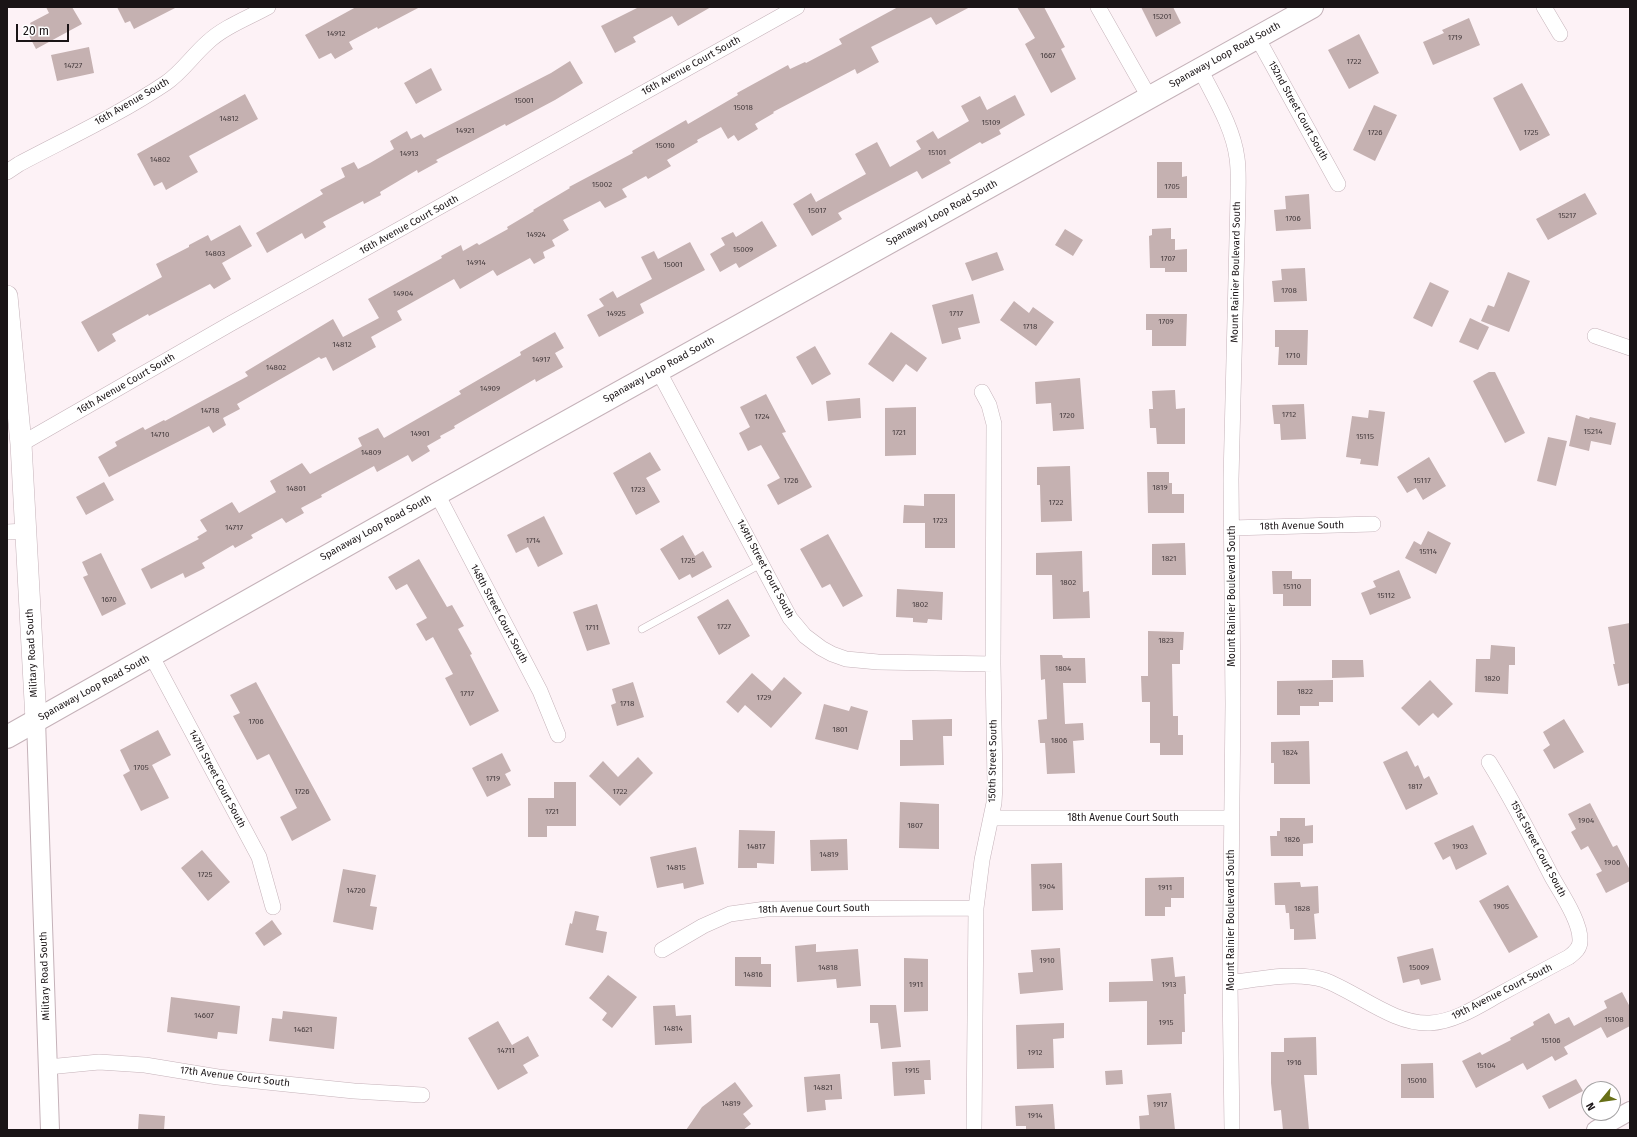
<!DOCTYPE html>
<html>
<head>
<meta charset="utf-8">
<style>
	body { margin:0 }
	#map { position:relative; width:1637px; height:1137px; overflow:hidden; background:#fdf2f6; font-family:"Fira Sans",sans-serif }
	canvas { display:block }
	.frame { position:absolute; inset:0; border:8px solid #1a1416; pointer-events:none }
	.north { position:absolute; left:1581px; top:1081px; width:40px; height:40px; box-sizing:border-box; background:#fff; border:1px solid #a3a1a2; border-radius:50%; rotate:241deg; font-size:11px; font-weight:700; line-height:16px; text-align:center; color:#1a1416 }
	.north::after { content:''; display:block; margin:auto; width:14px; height:18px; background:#676f17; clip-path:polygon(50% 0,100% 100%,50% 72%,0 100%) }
	.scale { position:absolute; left:16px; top:24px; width:53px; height:18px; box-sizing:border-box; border:2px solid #1a1416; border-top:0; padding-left:5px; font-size:12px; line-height:14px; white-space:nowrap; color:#1a1416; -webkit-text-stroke:3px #fff; paint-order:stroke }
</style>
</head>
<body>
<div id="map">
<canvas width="1637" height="1137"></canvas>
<div class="frame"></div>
<div class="north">N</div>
<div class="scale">20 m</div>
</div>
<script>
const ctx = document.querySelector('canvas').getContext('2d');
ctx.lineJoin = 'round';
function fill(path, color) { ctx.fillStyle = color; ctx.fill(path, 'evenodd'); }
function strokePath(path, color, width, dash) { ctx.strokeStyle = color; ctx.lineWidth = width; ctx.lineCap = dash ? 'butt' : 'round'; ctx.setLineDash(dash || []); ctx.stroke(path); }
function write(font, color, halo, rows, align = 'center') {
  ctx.font = font + ' "Fira Sans",sans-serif'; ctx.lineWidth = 3; ctx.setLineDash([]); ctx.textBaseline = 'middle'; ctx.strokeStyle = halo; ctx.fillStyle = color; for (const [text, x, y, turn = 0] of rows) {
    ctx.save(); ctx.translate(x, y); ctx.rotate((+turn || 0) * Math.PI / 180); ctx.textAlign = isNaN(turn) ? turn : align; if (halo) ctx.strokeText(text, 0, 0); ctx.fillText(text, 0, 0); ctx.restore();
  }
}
fill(new Path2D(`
	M46,7H72L82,24L36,49L26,30L32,27L30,23L49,13Z
	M117,7H177L134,29L130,21L125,23Z
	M356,7H420L378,29L377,27L349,42L353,49L335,59L331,53L319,59L305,35Z
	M639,7H711L678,26L672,16L633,37L636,42L615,53L601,26Z
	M898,7H970L936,25L931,17L871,47L879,62L857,74L855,69L773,112L774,113L755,124L758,129L738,141L734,135L728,139L721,127L697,140L698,142L667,160L671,166L648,179L646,176L622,189L627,197L605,208L600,201L563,220L569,230L552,240L555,246L543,252L545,258L534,264L530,258L497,276L493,270L460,289L454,279L397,311L402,320L371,337L376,347L333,371L326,357L321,359L319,357L237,404L240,409L223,418L226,425L213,433L209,426L109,477L98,457L117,446L115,442L143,427L145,430L164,420L165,421L248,376L245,372L333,319L343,337L379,318L368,299L442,258L441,256L461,245L463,251L477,243L479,245L508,229L507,227L534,211L533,210L570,188L569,187L633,153L632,151L686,120L688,124L738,95L737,93L788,65L790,69L805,62L806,63L842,44L839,39Z
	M1017,7H1044L1065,47L1061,49L1076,79L1051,93L1025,44L1035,38Z
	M1141,7H1173L1181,23L1156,37Z
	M1469,18L1480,45L1433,65L1423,42L1444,33L1442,30Z
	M1359,34L1379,73L1349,89L1328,50Z
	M89,47L94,73L57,81L51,55Z
	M570,61L583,83L555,100L506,126L505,124L436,160L438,162L418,173L417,170L380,192L381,195L364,204L363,201L323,222L326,227L305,239L302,233L267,253L256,233L323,194L320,190L345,177L341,168L354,162L358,169L370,163L394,149L390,141L407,131L411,139L421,134L424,138L551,73Z
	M431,68L442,90L416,104L404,83Z
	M1522,83L1550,135L1520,151L1493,98Z
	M245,94L258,119L189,156L198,172L166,190L162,182L154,186L137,154Z
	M1015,95L1025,115L999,130L1001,134L982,144L980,142L949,160L951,163L922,179L917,171L838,213L842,219L812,236L793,204L811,193L816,202L866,174L855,154L877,142L890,167L921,149L916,141L933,131L938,139L969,121L961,106L980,96L987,110Z
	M1374,105L1397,115L1375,161L1353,150Z
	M1157,162H1182V177L1187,176V198H1157Z
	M1585,193L1597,214L1548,240L1536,219Z
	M1309,194L1311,229L1276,231L1274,210L1286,209L1285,196Z
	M762,221L777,246L739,268L736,263L720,272L710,254L725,245L721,238L733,232L736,237Z
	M240,225L252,246L222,263L231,279L214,289L210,284L149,316L148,314L112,334L116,341L98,352L81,322L162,277L156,264L189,247V245L208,235L211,241Z
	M1171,228V239H1175V250L1187,249V272H1165V268H1150L1149,236L1152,235V229Z
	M1065,229L1083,240L1073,256L1055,245Z
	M690,242L705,270L640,304L644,313L599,337L587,315L604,306L599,299L613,291L617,298L652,279L641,257L654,251L658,259Z
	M997,252L1004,270L972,281L965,263Z
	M1305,268L1307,301L1274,302L1272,281L1282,280L1281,269Z
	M1508,272L1530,281L1509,332L1481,321L1488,305L1494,307Z
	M1430,282L1449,291L1432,327L1413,318Z
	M973,294L980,323L958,328L961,339L942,344L932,305Z
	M1014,301L1029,313L1033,307L1054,322L1036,346L1000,320Z
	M1146,314H1187L1186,346H1152V330H1146Z
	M1470,318L1489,327L1478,350L1459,342Z
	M1275,330H1308L1307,365H1278L1279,347H1275Z
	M555,332L564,348L555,353L563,367L536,382L535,379L454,426L455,428L440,436L441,438L427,446L430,451L412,462L408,455L377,472L374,466L321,495L322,497L301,508L304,513L286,523L282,518L251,535L253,538L235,548L233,545L202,563L205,568L185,578L183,573L151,589L141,569L199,539L197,537L207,531L200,520L232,502L239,513L276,492L270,481L302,463L310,474L362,446L358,438L378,428L384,438L461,394L459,391L521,355L520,352Z
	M891,332L927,358L917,372L906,364L893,382L868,364Z
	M815,346L831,374L812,385L796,357Z
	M1489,372H1495L1525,433L1505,443L1473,381Z
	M1080,378L1084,429L1053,431L1051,403L1036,404L1035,382Z
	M1175,390L1176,409L1185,408V444H1157L1156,428H1150L1149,409H1153L1152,391Z
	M766,394L786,432L782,433L812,487L778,505L767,485L780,478L761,445L748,451L739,433L750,427L740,407Z
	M860,398L861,418L828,421L826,401Z
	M1304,404L1306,439L1281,440L1280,424H1274L1272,405Z
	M916,407V455L885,456V408Z
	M1369,410L1385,412L1378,466L1360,464L1361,459L1346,457L1352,416L1368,418Z
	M1576,415L1589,419L1590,417L1616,423L1611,445L1591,441L1589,451L1569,446Z
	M1548,437L1567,441L1556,486L1537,481Z
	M650,452L661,470L646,478L660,502L636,515L613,473Z
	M1429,457L1446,486L1423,500L1416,488L1407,493L1397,477Z
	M1070,466L1072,521L1041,522L1040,485H1037V467Z
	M1147,472H1169V483H1172V494H1184V513H1148Z
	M104,482L114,500L86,515L76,497Z
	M924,494H955V548H925V523H903L904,505L924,506Z
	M544,516L563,554L538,567L528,547L516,553L507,535Z
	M1428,531L1451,543L1436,574L1405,558L1414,541L1421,545Z
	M828,534L863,596L843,607L830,584L822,588L800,549Z
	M683,535L695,556L703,551L712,567L692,578L690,574L679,580L660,549Z
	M1185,543L1186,575H1152V544Z
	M1082,551L1083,592L1089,591L1090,618L1053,619L1052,575H1036V553Z
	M101,553L126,604L102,616L83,577L88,575L82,562Z
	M419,559L447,607L452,605L464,626L458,629L472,654L470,655L499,711L470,726L445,678L453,674L433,637L426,641L416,624L427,618L407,584L396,590L388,577Z
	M1399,570L1411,598L1370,615L1361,593L1376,587L1373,581Z
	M1272,571H1292V579H1311V606H1283V594H1273Z
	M897,589L943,592L942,620L928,619L927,623L913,622V618L896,617Z
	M728,599L750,636L719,655L697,617Z
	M597,604L610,644L587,651L573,612Z
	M1630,623V683L1618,686L1613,664H1615L1608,627Z
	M1148,631L1184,632L1183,650H1180V664H1172L1173,716H1178V735H1183V755H1160V743H1150V702H1142L1141,676H1148Z
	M1491,645L1515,647V665H1509L1508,694L1475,692L1476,659H1490Z
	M1040,655H1062L1063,658H1085L1086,683H1063L1065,724L1083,723L1084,740L1073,741L1075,773L1047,774L1045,743H1040L1038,720L1047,719L1045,679L1041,680Z
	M1332,660H1363L1364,677L1332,678Z
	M752,673L772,691L784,677L802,693L771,728L745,705L738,713L726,702Z
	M1333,680V702H1319V706H1300V715H1277V681Z
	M1430,680L1453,704L1438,718L1433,713L1419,726L1401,708Z
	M256,682L331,820L292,841L280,817L297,808L269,754L257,760L233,716L240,713L230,695Z
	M633,682L644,717L617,726L611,705L616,703L612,689Z
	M824,704L849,711L851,706L868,711L858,750L815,739Z
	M952,719V736H943L944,765L900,766V740H913L912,720Z
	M1564,719L1584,752L1554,769L1543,750L1550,745L1543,732Z
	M158,730L171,755L152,765L169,798L141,811L123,775L130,771L120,750Z
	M1309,741L1310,784H1274V763H1271V742Z
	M1407,751L1415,767L1418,765L1424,779L1429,776L1438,794L1406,810L1383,762Z
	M502,753L511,771L505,774L511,785L487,797L472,768Z
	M638,757L653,773L620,806L589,776L603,761L618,777Z
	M554,782H576V826H547V837H528V798H554Z
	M900,802L939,804V849L899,848Z
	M1590,803L1613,847L1617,845L1630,870V881L1606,893L1596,874L1602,871L1588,846L1581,850L1571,832L1576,829L1568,814Z
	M1280,818H1305V826L1313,825V843L1303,844V856H1271L1270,836H1277V831H1280Z
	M1473,825L1487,854L1456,870L1450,856L1443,860L1434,843Z
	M739,830L775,831L774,864L757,863V868H738Z
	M847,839L848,870L811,871L810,840Z
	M696,847L704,884L684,889L683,883L657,888L650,857Z
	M202,850L230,882L208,901L181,868Z
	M1062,863L1063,910L1032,911L1031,864Z
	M343,869L376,875L370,906L377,907L373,930L333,922Z
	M1184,877V898H1171V907H1165V916H1145V878Z
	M1300,882L1301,887L1318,886L1319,913L1314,914L1316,939L1294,940V929H1290L1289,913H1286L1285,905H1275L1274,883Z
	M1508,885L1538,937L1509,953L1479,901Z
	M575,911L599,916L596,930L607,932L603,953L565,945L570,923L572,924Z
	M272,920L282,934L264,946L255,933Z
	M816,944V952L858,949L861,986L837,988L836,979L797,982L795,946Z
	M1060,948L1063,990L1020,994L1018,973L1033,972L1031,950Z
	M1433,948L1441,980L1421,985L1419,979L1403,983L1397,957Z
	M735,957H761V964H771V987L735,986Z
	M1173,957L1175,977L1185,976L1186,994H1184L1185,1032H1182V1044L1147,1045V1001L1109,1002V982L1153,981L1151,959Z
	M904,958L928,959V1011L904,1012Z
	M608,975L637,997L612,1028L602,1020L607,1013L589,998Z
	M1622,992L1630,1007V1026L1607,1038L1601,1027L1564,1047L1568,1054L1555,1061L1552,1056L1527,1070L1523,1063L1476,1088L1462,1061L1480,1052L1482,1055L1511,1040L1510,1038L1534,1025L1533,1022L1549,1013L1555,1024L1569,1017L1574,1026L1607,1008L1604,1001Z
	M171,997L240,1006L237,1034L218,1032L217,1039L167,1032Z
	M675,1005L676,1016L691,1015L692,1043L655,1045L653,1006Z
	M870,1005H896L901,1047L881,1049L878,1023H870Z
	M283,1011L337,1017L334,1049L269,1041L272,1018L282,1019Z
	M498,1021L512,1045L528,1036L539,1056L523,1065L528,1073L498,1090L468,1038Z
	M1064,1023V1038L1053,1039L1054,1068L1017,1069L1016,1025Z
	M1316,1037L1317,1075H1304L1309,1130H1283L1281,1110L1274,1111L1271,1083V1052H1284V1038Z
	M930,1060L931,1080H924L925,1094L894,1096L892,1062Z
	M1433,1063L1434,1098H1401V1064Z
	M1122,1070L1123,1084L1106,1085L1105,1071Z
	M840,1074L842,1099L825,1100L826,1110L807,1112L804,1077Z
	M1576,1079L1583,1091L1549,1109L1542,1096Z
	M735,1082L753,1106L743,1114L751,1124L743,1130H686L702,1107Z
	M1171,1093L1175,1130H1140L1139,1116L1149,1115L1147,1095Z
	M1053,1104L1055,1130H1026V1126H1016L1015,1106Z
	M139,1114L165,1116L164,1130H138Z`), '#c5b1b1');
const service = new Path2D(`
	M642,629L761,564`);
const minor = new Path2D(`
	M1098,7L1149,97
	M1544,7L1560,34
	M1257,37L1338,184
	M1200,69C1214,97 1233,127 1237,158C1239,171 1238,185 1238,198L1231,479L1233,704L1230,983L1232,1130
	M7,172L19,164C68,138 120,114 166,83C182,72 193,55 208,42C224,27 248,18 268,7
	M1595,336L1630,348
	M658,370L790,618L805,636L821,648L832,654L846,659L878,662L993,664
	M21,444L230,324L797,7
	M437,494L540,691L558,735
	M1231,528L1373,524
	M7,532L26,531
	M151,655L259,857L273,907
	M991,818H1231
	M662,950L703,926L730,914L766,909L976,908
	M1230,983C1258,979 1297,971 1324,980C1357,992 1394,1025 1430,1023C1455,1022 1480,1005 1502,993C1524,981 1546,969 1569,957C1574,953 1580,949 1580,941C1581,922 1561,893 1552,877C1532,838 1512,799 1489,762
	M48,1067L99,1062L145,1065L218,1077L354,1091L422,1095
	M974,1130L976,908L982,860L994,803L995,785L993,664L994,424L989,405L982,392`);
const tertiary = new Path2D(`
	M36,720L50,1130
	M1596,1130L1630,1111`);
const secondary = new Path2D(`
	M7,296L21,444L36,720`);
const primary = new Path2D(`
	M7,737L437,494L1312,7`);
strokePath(service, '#c5b2b9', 8);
strokePath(minor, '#c5b2b9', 16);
strokePath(tertiary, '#c5b2b9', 20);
strokePath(secondary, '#c5b2b9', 22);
strokePath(primary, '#c5b2b9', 24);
strokePath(service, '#fff', 7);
strokePath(minor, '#fff', 15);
strokePath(tertiary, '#fff', 18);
strokePath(secondary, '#fff', 21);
strokePath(primary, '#fff', 22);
write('8px', '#453b3d', null, [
	["15201",1162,17],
	["14912",336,34],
	["1719",1455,38],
	["1667",1048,56],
	["1722",1354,62],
	["14727",73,66],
	["15001",524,101],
	["15018",743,108],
	["14812",229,119],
	["15109",991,123],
	["14921",465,131],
	["1726",1375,133],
	["1725",1531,133],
	["15010",665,146],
	["15101",937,153],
	["14913",409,154],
	["14802",160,160],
	["15002",602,185],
	["1705",1172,187],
	["15017",817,211],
	["15217",1567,216],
	["1706",1293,219],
	["14924",536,235],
	["15009",743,250],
	["14803",215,254],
	["1707",1168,259],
	["14914",476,263],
	["15001",673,265],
	["1708",1289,291],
	["14904",403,294],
	["14925",616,314],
	["1717",956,314],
	["1709",1166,322],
	["1718",1030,327],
	["14812",342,345],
	["1710",1293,356],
	["14917",541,360],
	["14802",276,368],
	["14909",490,389],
	["14718",210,411],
	["1712",1289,415],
	["1720",1067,416],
	["1724",762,417],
	["15214",1593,432],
	["1721",899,433],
	["14901",420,434],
	["14710",160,435],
	["15115",1365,437],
	["14809",371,453],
	["1726",791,481],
	["15117",1422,481],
	["1819",1160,488],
	["14801",296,489],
	["1723",638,490],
	["1722",1056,503],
	["1723",940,521],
	["14717",234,528],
	["1714",533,541],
	["15114",1428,552],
	["1821",1169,559],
	["1725",688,561],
	["1802",1068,583],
	["15110",1292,587],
	["15112",1386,596],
	["1670",109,600],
	["1802",920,605],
	["1727",724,627],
	["1711",592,628],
	["1823",1166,641],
	["1804",1063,669],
	["1820",1492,679],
	["1822",1305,692],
	["1717",467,694],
	["1729",764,698],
	["1718",627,704],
	["1706",256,722],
	["1801",840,730],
	["1806",1059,741],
	["1824",1290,753],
	["1705",141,768],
	["1719",493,779],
	["1817",1415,787],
	["1726",302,792],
	["1722",620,792],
	["1721",552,812],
	["1904",1586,821],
	["1807",915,826],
	["1826",1292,840],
	["14817",756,847],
	["1903",1460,847],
	["14819",829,855],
	["1906",1612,863],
	["14815",676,868],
	["1725",205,875],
	["1904",1047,887],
	["1911",1165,888],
	["14720",356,891],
	["1905",1501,907],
	["1828",1302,909],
	["1910",1047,961],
	["14818",828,968],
	["15009",1419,968],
	["14816",753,975],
	["1911",916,985],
	["1913",1169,985],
	["14607",204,1016],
	["15108",1614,1020],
	["1915",1166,1023],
	["14814",673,1029],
	["14621",303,1030],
	["15106",1551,1041],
	["14711",506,1051],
	["1912",1035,1053],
	["1916",1294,1063],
	["15104",1486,1066],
	["1915",912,1071],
	["15010",1417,1081],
	["14821",823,1088],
	["14819",731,1104],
	["1917",1160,1105],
	["1914",1035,1116]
]);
write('10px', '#1a1416', '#fff', [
	["Spanaway Loop Road South",1225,55,-29],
	["16th Avenue Court South",691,66,-29],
	["16th Avenue South",132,102,-30],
	["152nd Street Court South",1298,111,61],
	["Spanaway Loop Road South",942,213,-29],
	["16th Avenue Court South",409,225,-29],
	["Mount Rainier Boulevard South",1236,272,-89],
	["Spanaway Loop Road South",659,370,-29],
	["16th Avenue Court South",126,384,-30],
	["18th Avenue South",1302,526,-1],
	["Spanaway Loop Road South",376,528,-29],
	["149th Street Court South",765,569,62],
	["Mount Rainier Boulevard South",1232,596,-90],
	["148th Street Court South",499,614,62],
	["Military Road South",32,653,-93],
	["Spanaway Loop Road South",94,688,-29],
	["150th Street South",993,761,-89],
	["147th Street Court South",217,779,62],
	["18th Avenue Court South",1123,818],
	["151st Street Court South",1538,849,62],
	["18th Avenue Court South",814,909,-1],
	["Mount Rainier Boulevard South",1231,920,-90],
	["Military Road South",45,976,-92],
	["19th Avenue Court South",1502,992,-27],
	["17th Avenue Court South",235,1077,7]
]);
</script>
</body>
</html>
